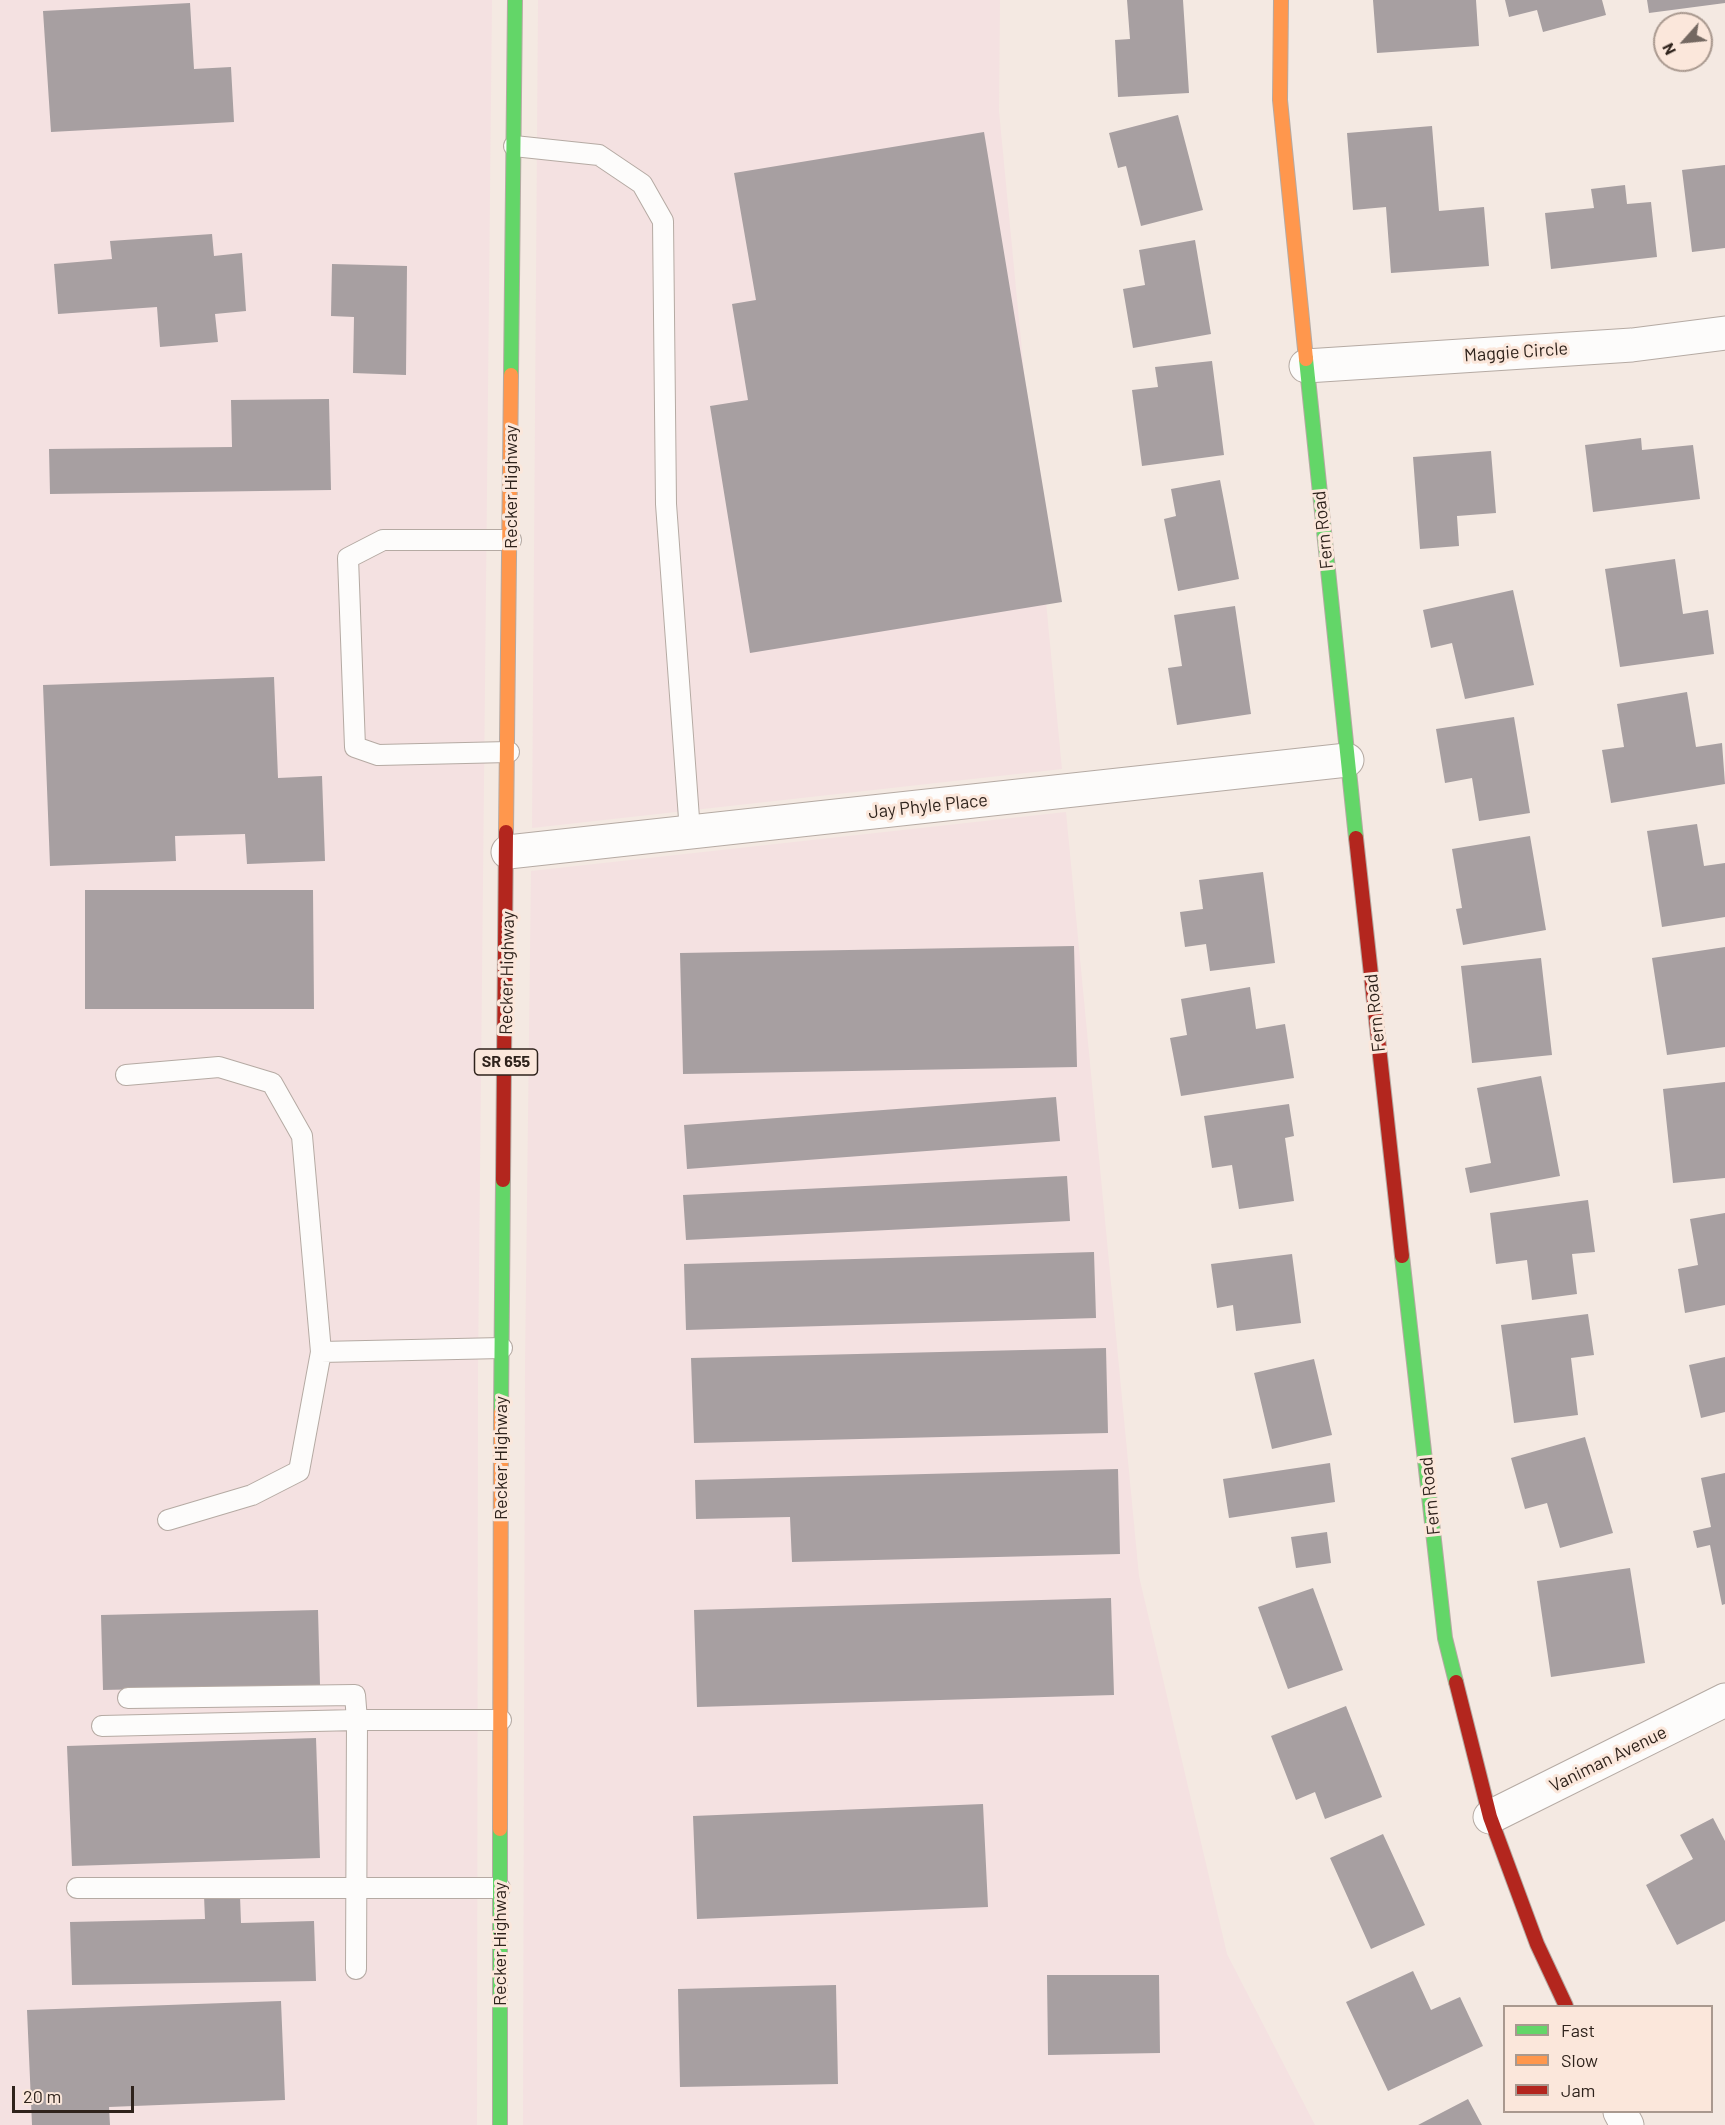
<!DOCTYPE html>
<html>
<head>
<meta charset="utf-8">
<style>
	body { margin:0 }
	#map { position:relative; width:1725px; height:2125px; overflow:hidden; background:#f4e9e2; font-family:Barlow,sans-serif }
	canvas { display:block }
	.legend { position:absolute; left:1503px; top:2005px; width:210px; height:108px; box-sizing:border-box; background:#fbe7db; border:2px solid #a9998f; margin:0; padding:8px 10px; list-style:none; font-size:18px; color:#2f231c }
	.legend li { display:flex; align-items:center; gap:12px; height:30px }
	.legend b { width:30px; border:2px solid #a9998f }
	.north { position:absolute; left:1653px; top:12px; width:60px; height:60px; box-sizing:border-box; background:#fbe7db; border:2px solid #a9998f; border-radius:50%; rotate:243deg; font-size:16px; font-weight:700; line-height:24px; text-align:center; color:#2f231c }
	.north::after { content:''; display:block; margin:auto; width:21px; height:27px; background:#746861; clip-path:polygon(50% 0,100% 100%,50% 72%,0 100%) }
	.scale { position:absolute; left:12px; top:2086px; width:122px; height:27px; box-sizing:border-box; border:3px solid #2f231c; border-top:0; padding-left:8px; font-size:18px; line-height:21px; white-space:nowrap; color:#2f231c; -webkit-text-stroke:4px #fbe7db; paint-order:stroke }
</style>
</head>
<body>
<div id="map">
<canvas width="1725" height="2125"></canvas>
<ul class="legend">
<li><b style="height:8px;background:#63d668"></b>Fast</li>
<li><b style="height:8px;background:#ff974d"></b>Slow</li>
<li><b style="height:8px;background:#b3261e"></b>Jam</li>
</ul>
<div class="north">N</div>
<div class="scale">20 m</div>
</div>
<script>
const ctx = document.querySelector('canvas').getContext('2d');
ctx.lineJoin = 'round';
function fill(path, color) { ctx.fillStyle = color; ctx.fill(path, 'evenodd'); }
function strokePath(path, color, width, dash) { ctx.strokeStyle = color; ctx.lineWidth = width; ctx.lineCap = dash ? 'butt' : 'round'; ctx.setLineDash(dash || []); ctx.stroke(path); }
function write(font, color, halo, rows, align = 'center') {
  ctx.font = font + ' Barlow,sans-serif'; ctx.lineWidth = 6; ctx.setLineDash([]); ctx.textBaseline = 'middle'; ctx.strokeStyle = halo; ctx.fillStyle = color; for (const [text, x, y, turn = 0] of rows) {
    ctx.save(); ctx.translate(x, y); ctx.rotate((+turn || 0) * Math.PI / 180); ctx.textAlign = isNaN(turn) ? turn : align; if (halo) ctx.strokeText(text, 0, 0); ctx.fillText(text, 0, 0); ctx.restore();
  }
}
fill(new Path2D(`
	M0,0H492L478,1368L477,2125H0Z
	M538,0H1000L999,111L1062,769L532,828Z
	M1066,812L1139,1576L1227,1954L1315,2125H523L525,1364L531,871Z`), '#f4e1e1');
fill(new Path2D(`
	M1127,0H1183L1189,93L1118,97L1115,40L1130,39Z
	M1373,0H1476L1479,46L1377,53Z
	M1505,0H1602L1606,15L1543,32L1537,10L1509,17Z
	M1647,0H1725V3L1649,13Z
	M190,3L194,69L231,67L234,122L51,132L43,11Z
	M1178,115L1203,210L1141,226L1126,166L1118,168L1109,133Z
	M1432,126L1439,211L1484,207L1489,266L1391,273L1386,207L1353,210L1347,133Z
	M984,132L1062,602L750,653L710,406L748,400L732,304L756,300L734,173Z
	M1725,165V248L1692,252L1682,170Z
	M1625,185L1627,204L1651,202L1657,257L1551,269L1545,213L1594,208L1591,189Z
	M212,234L214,256L242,253L246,311L215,314L218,342L160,347L157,307L58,314L54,264L112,259L110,241Z
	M1195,240L1211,334L1133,348L1123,289L1145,285L1139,250Z
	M332,264L407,266L406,375L353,373L354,317L331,316Z
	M1212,361L1224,455L1142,466L1132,390L1158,387L1155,367Z
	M329,399L331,490L50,494L49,449L232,447L231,400Z
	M1641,438L1642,450L1693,445L1700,499L1593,512L1585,445Z
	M1491,451L1496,513L1457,516L1459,546L1420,549L1413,457Z
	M1220,480L1239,579L1178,591L1164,519L1176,516L1171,489Z
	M1675,559L1683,614L1708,610L1714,654L1620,667L1605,569Z
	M1513,590L1534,685L1465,699L1452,643L1431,648L1423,610Z
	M1235,606L1251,714L1177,725L1168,668L1182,666L1174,615Z
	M274,677L278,778L322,776L325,861L247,864L245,834L175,836L176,861L50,866L43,685Z
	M1687,692L1696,747L1722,743L1725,784L1611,803L1602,750L1624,747L1617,704Z
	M1514,717L1530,813L1479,821L1472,778L1445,783L1436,729Z
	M1697,824L1704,866L1725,863V917L1662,927L1647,831Z
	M1530,836L1546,930L1463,945L1456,909L1462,908L1452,849Z
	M1263,872L1275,963L1210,971L1206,944L1185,947L1180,912L1203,909L1199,880Z
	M85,890H313L314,1009H85Z
	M1074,946L1077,1067L683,1074L680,953Z
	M1725,947V1047L1667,1055L1652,958Z
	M1541,958L1552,1055L1472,1063L1461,966Z
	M1250,987L1256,1029L1285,1024L1294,1078L1181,1096L1170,1038L1187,1035L1181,999Z
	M1541,1076L1560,1176L1470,1193L1465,1168L1491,1163L1477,1088Z
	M1725,1082V1178L1673,1183L1663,1089Z
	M1056,1097L1060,1141L687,1169L684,1125Z
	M1289,1104L1294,1136L1285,1138L1294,1201L1239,1209L1232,1165L1212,1168L1204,1116Z
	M1067,1176L1070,1221L686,1240L683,1195Z
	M1588,1200L1595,1252L1572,1254L1577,1294L1532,1300L1527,1260L1496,1264L1490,1213Z
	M1725,1213V1305L1685,1313L1678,1269L1698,1265L1690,1219Z
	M1094,1252L1096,1318L686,1330L684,1264Z
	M1292,1254L1301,1323L1236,1331L1233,1305L1217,1308L1211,1264Z
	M1588,1314L1594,1355L1571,1358L1578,1415L1514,1423L1501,1325Z
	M1106,1348L1108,1433L694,1443L691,1358Z
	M1725,1357V1412L1701,1418L1689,1365Z
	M1314,1359L1332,1435L1272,1449L1254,1373Z
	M1585,1437L1613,1533L1560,1548L1547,1503L1525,1509L1511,1458Z
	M1330,1463L1335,1502L1229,1518L1223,1479Z
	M1118,1469L1120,1554L792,1562L790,1517L696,1519L695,1480Z
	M1725,1473V1604L1722,1605L1710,1545L1697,1548L1693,1531L1711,1527L1701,1478Z
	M1327,1532L1331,1563L1296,1568L1291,1537Z
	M1630,1568L1645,1663L1551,1677L1537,1581Z
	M1313,1588L1343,1670L1288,1689L1258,1607Z
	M1111,1598L1114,1695L697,1707L694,1610Z
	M318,1610L320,1685L103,1690L101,1615Z
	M1346,1706L1382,1797L1325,1819L1315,1792L1296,1800L1271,1736Z
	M316,1738L320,1858L72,1866L67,1746Z
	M983,1804L988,1907L697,1919L693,1816Z
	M1713,1818L1725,1841V1921L1677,1945L1646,1885L1693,1859L1680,1835Z
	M1383,1834L1425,1925L1371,1949L1330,1858Z
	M204,1896H240L241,1923L314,1921L316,1981L72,1985L70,1922L205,1919Z
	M1413,1971L1431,2010L1460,1997L1483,2046L1388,2091L1346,2002Z
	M1047,1975H1159L1160,2053L1048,2055Z
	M836,1985L838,2084L680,2087L678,1989Z
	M281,2001L285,2100L109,2107L110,2125H32L27,2010Z
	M1468,2099L1482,2125H1418Z`), '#a79fa1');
const lane = new Path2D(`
	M514,146L599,155L642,184L663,221L666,504L690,832
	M509,752L378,755L355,747L348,558L383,540H511
	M126,1075L219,1067L272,1083L302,1136L321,1352
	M168,1520L252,1495L299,1471L321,1352L502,1348
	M102,1726L357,1720L355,1695L128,1698
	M77,1888H500
	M356,1969L357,1720H501`);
const street = new Path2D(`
	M1306,366L1632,345L1725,333
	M508,852L1347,760
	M1490,1817L1725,1700
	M1620,2112L1627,2125`);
const fast = new Path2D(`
	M1306,359L1356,838
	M511,375L515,0
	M1402,1256L1445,1638L1456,1682
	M501,1412L503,1180
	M500,2125V1829`);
const slow = new Path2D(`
	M1281,0L1280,100L1306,359
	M506,832L511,375
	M500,1829L501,1412`);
const jam = new Path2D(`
	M1356,838L1402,1256
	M503,1180L506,832
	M1456,1682L1490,1817L1537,1944L1566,2006`);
strokePath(lane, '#b5aaa3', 22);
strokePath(street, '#b5aaa3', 35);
strokePath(fast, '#b5aaa3', 16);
strokePath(slow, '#b5aaa3', 16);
strokePath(jam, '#b5aaa3', 16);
strokePath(lane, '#fdfcfb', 20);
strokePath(street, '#fdfcfb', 33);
strokePath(fast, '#63d668', 14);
strokePath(slow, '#ff974d', 14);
strokePath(jam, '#b3261e', 14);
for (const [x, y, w] of [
	[506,1062,63]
]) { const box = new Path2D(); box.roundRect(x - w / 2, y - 13, w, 26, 4.5); ctx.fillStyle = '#fbe7db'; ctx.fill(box); strokePath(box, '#2f231c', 1.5); }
write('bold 16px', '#2f231c', null, [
	["SR 655",506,1062]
]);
write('18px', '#2f231c', '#fbe7db', [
	["Maggie Circle",1516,352,-4],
	["Recker Highway",511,487,-90],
	["Fern Road",1323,530,-96],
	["Jay Phyle Place",928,806,-6],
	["Recker Highway",507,973,-89],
	["Fern Road",1375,1013,-96],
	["Recker Highway",501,1458,-90],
	["Fern Road",1430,1496,-96],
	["Vaniman Avenue",1608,1759,-26],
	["Recker Highway",500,1944,-90]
]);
</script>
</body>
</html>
